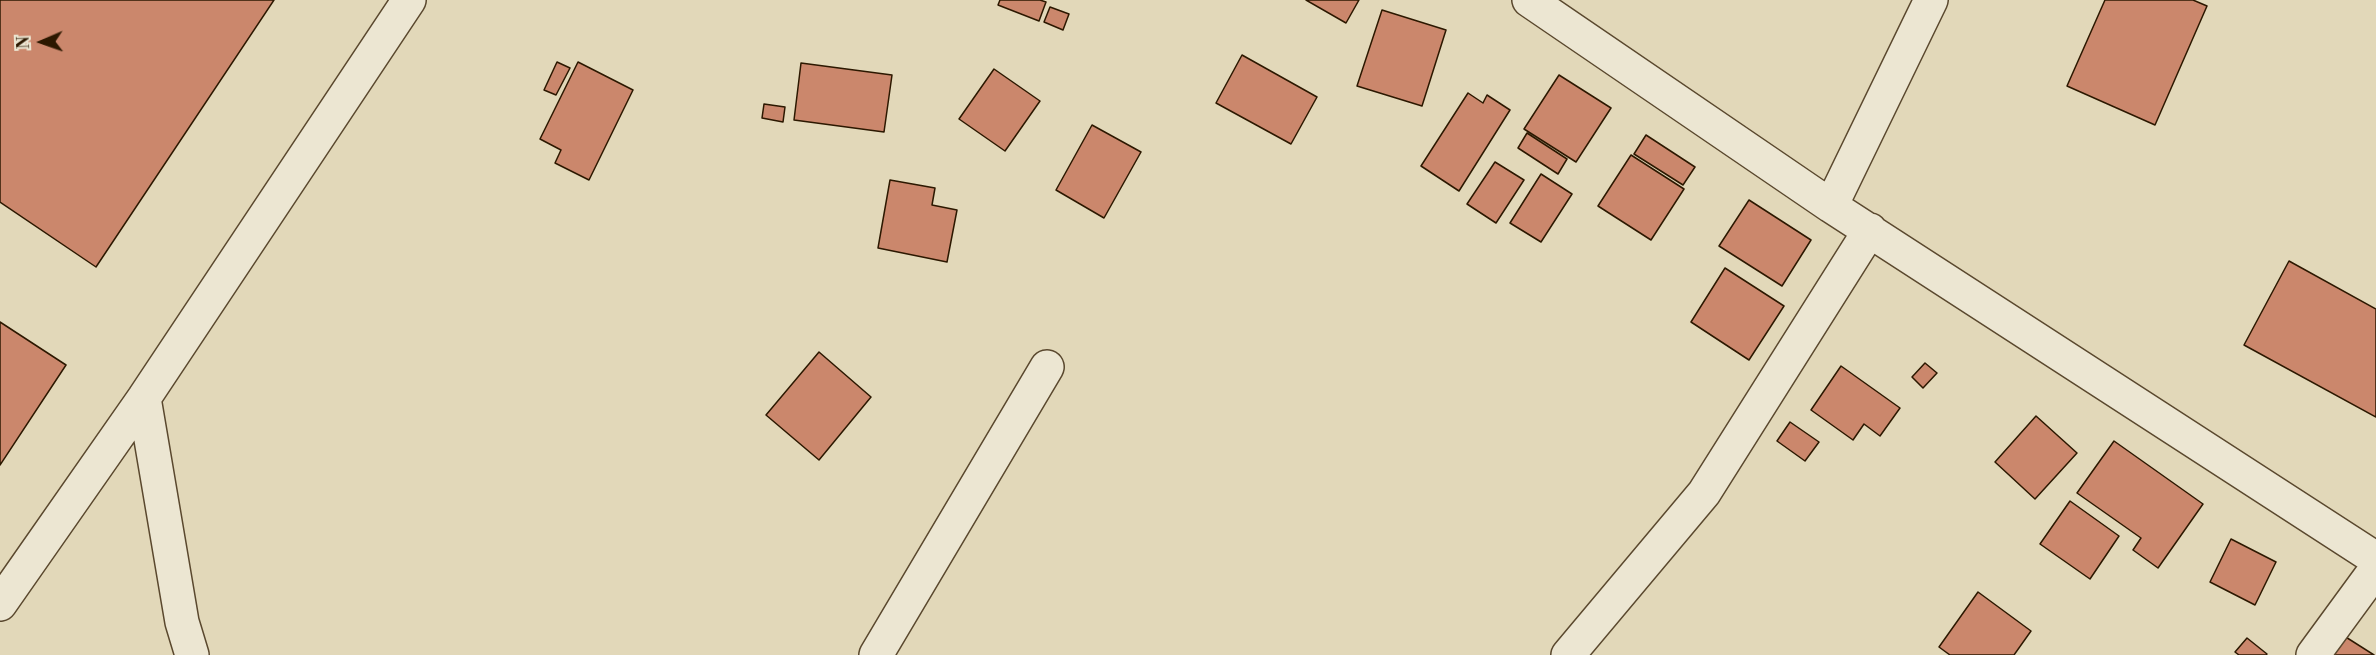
<!DOCTYPE html>
<html>
<head>
<meta charset="utf-8">
<style>
	body { margin:0 }
	#map { position:relative; width:2376px; height:655px; overflow:hidden; background:#e2d8b9; font-family:"Libre Bodoni",serif }
	canvas { display:block }
	.north { position:absolute; left:12px; top:12px; width:60px; height:60px; -webkit-text-stroke:4px #ece6d2; paint-order:stroke; rotate:268deg; font-size:16px; font-weight:700; line-height:24px; text-align:center; color:#2c1800 }
	.north::after { content:''; display:block; margin:auto; width:21px; height:27px; background:#2c1800; clip-path:polygon(50% 0,100% 100%,50% 72%,0 100%) }
</style>
</head>
<body>
<div id="map">
<canvas width="2376" height="655"></canvas>
<div class="north">N</div>
</div>
<script>
const ctx = document.querySelector('canvas').getContext('2d');
ctx.lineJoin = 'round';
function fill(path, color) { ctx.fillStyle = color; ctx.fill(path, 'evenodd'); }
function strokePath(path, color, width, dash) { ctx.strokeStyle = color; ctx.lineWidth = width; ctx.lineCap = dash ? 'butt' : 'round'; ctx.setLineDash(dash || []); ctx.stroke(path); }
const building = new Path2D(`
	M0,0H274L96,267L0,202Z
	M1000,0H1040L1046,2L1039,21L998,5Z
	M1306,0H1359L1346,23Z
	M2105,0H2193L2207,6L2155,125L2067,86Z
	M1050,7L1069,14L1063,30L1044,22Z
	M1382,10L1446,30L1422,106L1357,86Z
	M1242,55L1317,97L1291,144L1216,103Z
	M557,62L570,68L556,95L544,90Z
	M578,62L633,90L589,180L555,163L561,150L540,139Z
	M801,63L892,75L884,132L794,120Z
	M994,69L1040,101L1005,151L959,119Z
	M1559,75L1611,108L1576,162L1524,129Z
	M1468,93L1483,103L1487,95L1510,110L1459,191L1421,166Z
	M764,104L785,107L783,122L762,118Z
	M1092,125L1141,152L1104,218L1056,190Z
	M1527,133L1567,159L1558,174L1518,148Z
	M1646,135L1695,167L1683,185L1634,154Z
	M1631,155L1684,189L1651,240L1598,206Z
	M1495,162L1524,180L1496,223L1467,204Z
	M1541,174L1572,194L1541,242L1510,223Z
	M890,180L935,188L932,205L957,210L947,262L878,248Z
	M1749,200L1811,240L1782,286L1719,246Z
	M2289,261L2376,309V417L2244,345Z
	M1725,268L1784,306L1749,360L1691,322Z
	M0,322L66,365L0,465Z
	M819,352L871,397L819,460L766,415Z
	M1925,363L1937,373L1923,388L1912,377Z
	M1841,366L1900,408L1880,436L1864,424L1853,440L1811,410Z
	M2036,416L2077,453L2035,499L1995,462Z
	M1790,422L1819,442L1805,461L1777,441Z
	M2114,441L2203,504L2158,568L2133,550L2141,538L2077,493Z
	M2070,501L2119,536L2090,579L2040,544Z
	M2231,539L2276,562L2255,605L2210,582Z
	M1978,592L2031,631L2014,655H1950L1939,647Z
	M2341,634L2374,655H2327Z
	M2247,638L2267,654L2266,655H2239L2235,652Z`);
fill(building, '#cb876c');
strokePath(building, '#2c1800', 1.5);
const minor = new Path2D(`
	M1529,0L1831,206L2376,559
	M1831,206L1931,0
	M144,398L182,622L192,655
	M0,604L144,398L409,0
	M876,655L1047,367
	M1568,655L1704,493L1870,230
	M2313,655L2376,569`);
strokePath(minor, '#5a482e', 36);
strokePath(minor, '#ece6d2', 33);
</script>
</body>
</html>
